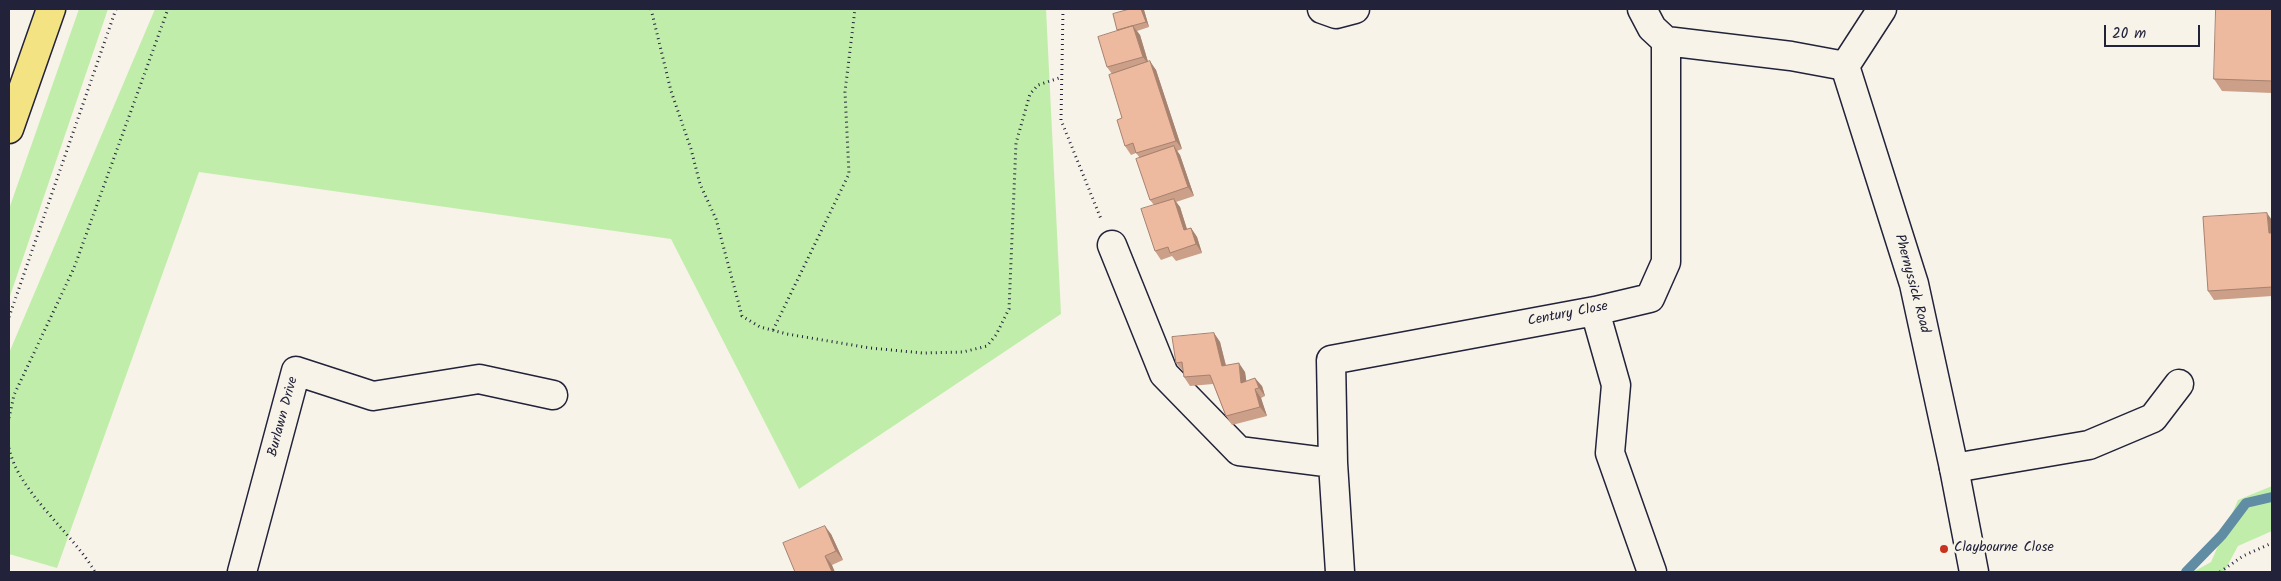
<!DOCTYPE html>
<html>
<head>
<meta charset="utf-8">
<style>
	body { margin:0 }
	#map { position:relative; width:2281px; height:581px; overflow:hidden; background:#f7f3e8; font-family:Kalam,sans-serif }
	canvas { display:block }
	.frame { position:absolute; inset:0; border:10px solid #22223b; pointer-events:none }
	.scale { position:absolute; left:2104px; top:25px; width:96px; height:22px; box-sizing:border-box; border:2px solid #22223b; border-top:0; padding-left:6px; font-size:15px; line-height:18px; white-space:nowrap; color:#22223b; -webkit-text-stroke:4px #f7f3e8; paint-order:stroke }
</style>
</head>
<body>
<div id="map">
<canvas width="2281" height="581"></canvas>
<div class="frame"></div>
<div class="scale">20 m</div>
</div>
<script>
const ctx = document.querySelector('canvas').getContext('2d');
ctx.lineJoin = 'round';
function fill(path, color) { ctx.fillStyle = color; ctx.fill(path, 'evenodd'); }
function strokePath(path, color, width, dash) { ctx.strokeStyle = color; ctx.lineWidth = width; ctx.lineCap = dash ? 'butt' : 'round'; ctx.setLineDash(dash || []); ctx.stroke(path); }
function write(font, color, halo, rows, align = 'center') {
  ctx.font = font + ' Kalam,sans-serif'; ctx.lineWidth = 5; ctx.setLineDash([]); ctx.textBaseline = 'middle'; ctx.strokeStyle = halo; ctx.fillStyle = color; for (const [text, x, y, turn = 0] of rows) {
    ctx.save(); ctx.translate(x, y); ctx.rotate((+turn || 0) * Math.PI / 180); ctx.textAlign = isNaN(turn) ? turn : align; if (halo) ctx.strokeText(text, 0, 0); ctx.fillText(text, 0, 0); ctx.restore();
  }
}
fill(new Path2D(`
	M79,9H108L9,299V209Z
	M155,9H1046L1061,314L799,489L671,239L199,172L57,568L9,554V353Z
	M2272,486V531L2238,546L2224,572H2193L2211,562L2238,500Z`), '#c1edab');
strokePath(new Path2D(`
	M2186,572L2222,535L2246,503L2272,497`), '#608ca4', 10);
const minor = new Path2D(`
	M1322,9L1336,14L1355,9
	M1642,9L1652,28L1666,41L1791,56L1845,66
	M1112,245L1164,374L1239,451L1333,463
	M1595,311L1616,385L1610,453L1652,572
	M1954,468L2089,445L2153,418L2179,384
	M242,572L296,371L373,396L479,379L553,395
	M1340,572L1333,463L1331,360L1595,311L1650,298L1666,262V41`);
const tertiary = new Path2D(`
	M1882,9L1845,66L1914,284L1954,468L1974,572`);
const trunk = new Path2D(`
	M9,129L51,9`);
strokePath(minor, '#22223b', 31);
strokePath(tertiary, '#22223b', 31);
strokePath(trunk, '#22223b', 31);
strokePath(new Path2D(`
	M651,9L671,91L691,149L700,184L716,219L742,316L760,327L787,334L870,348L923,353L963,352L987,346L996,335L1009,309L1016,143L1030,94L1038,85L1062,77
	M1063,9L1061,120L1101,219
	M9,317L116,9
	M773,330L849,174L845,92L855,9
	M9,418L14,395L74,268L168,9
	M9,448C18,492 72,532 95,572
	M2220,572L2243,556L2272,543`), '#22223b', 3, [1, 4]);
strokePath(minor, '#f7f3e8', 28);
strokePath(tertiary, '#f7f3e8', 28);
strokePath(trunk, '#f4e382', 28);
fill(new Path2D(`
	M1130,9H1143L1144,10L1149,27L1137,31L1140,35L1148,62L1156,70L1182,149L1177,151L1180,155L1194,196L1176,202L1180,207L1187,229L1191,228L1197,237L1202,253L1176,261L1172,256L1161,260L1155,251L1154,205L1150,200L1140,158L1136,153L1131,155L1125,146L1122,118L1112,74L1107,67L1118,31L1117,30Z
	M2272,9V93L2222,91L2214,79Z
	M2272,220V296L2214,300L2208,291Z
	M1214,333L1220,342L1226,365L1245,372L1246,381L1262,386L1265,396L1261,398L1267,416L1232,425L1226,416L1213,384L1190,386L1184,377L1183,371L1176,363Z
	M831,534L843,560L832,565L783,543Z`), '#cc9f89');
fill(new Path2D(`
	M1141,9H1143L1144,10L1149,27L1146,22Z
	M1133,26L1140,35L1149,65L1143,57Z
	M1150,61L1156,70L1182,149L1176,141Z
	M1174,146L1180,155L1194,196L1188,187Z
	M1174,199L1180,207L1190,239L1184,230Z
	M2267,213L2272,220V238L2269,233Z
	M1191,228L1197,237L1202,253L1196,244Z
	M1214,333L1220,342L1228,375L1222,366Z
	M1239,363L1245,372L1248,392L1241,383Z
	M1255,378L1262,386L1265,396L1259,388Z
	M1255,389L1261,398L1267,416L1260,407Z
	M825,526L831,534L843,560L836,551Z
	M825,556L832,565L835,572H832Z`), '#a6826f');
const building = new Path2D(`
	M1130,9H1141L1146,22L1117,30L1113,14Z
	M2216,9H2272V81L2214,79Z
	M1133,26L1143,57L1107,67L1098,37Z
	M1150,61L1176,141L1136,153L1133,143L1125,146L1117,120L1122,118L1109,75Z
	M1174,146L1188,187L1150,200L1136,159Z
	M1174,199L1184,230L1191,228L1196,244L1170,253L1168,247L1155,251L1141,209Z
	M2267,213L2269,233H2272V287L2208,291L2203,217Z
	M1214,333L1222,366L1239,363L1241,383L1255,378L1259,388L1255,389L1260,407L1226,416L1210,375L1184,377L1182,362L1176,363L1172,337Z
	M825,526L836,551L825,556L832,572H795L783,543Z`);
fill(building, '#edb99f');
strokePath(building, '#a6826f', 1);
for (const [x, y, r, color] of [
	[1944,549,5,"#c8321e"]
]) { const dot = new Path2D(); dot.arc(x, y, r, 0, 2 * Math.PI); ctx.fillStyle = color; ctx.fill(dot); strokePath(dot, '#f7f3e8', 2); }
write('14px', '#22223b', '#f7f3e8', [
	["Phernyssick Road",1911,284,75],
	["Century Close",1568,315,-11],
	["Burlawn Drive",284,417,-75]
]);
write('14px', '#22223b', '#f7f3e8', [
	["Claybourne Close",1954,549]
], 'left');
</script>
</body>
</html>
